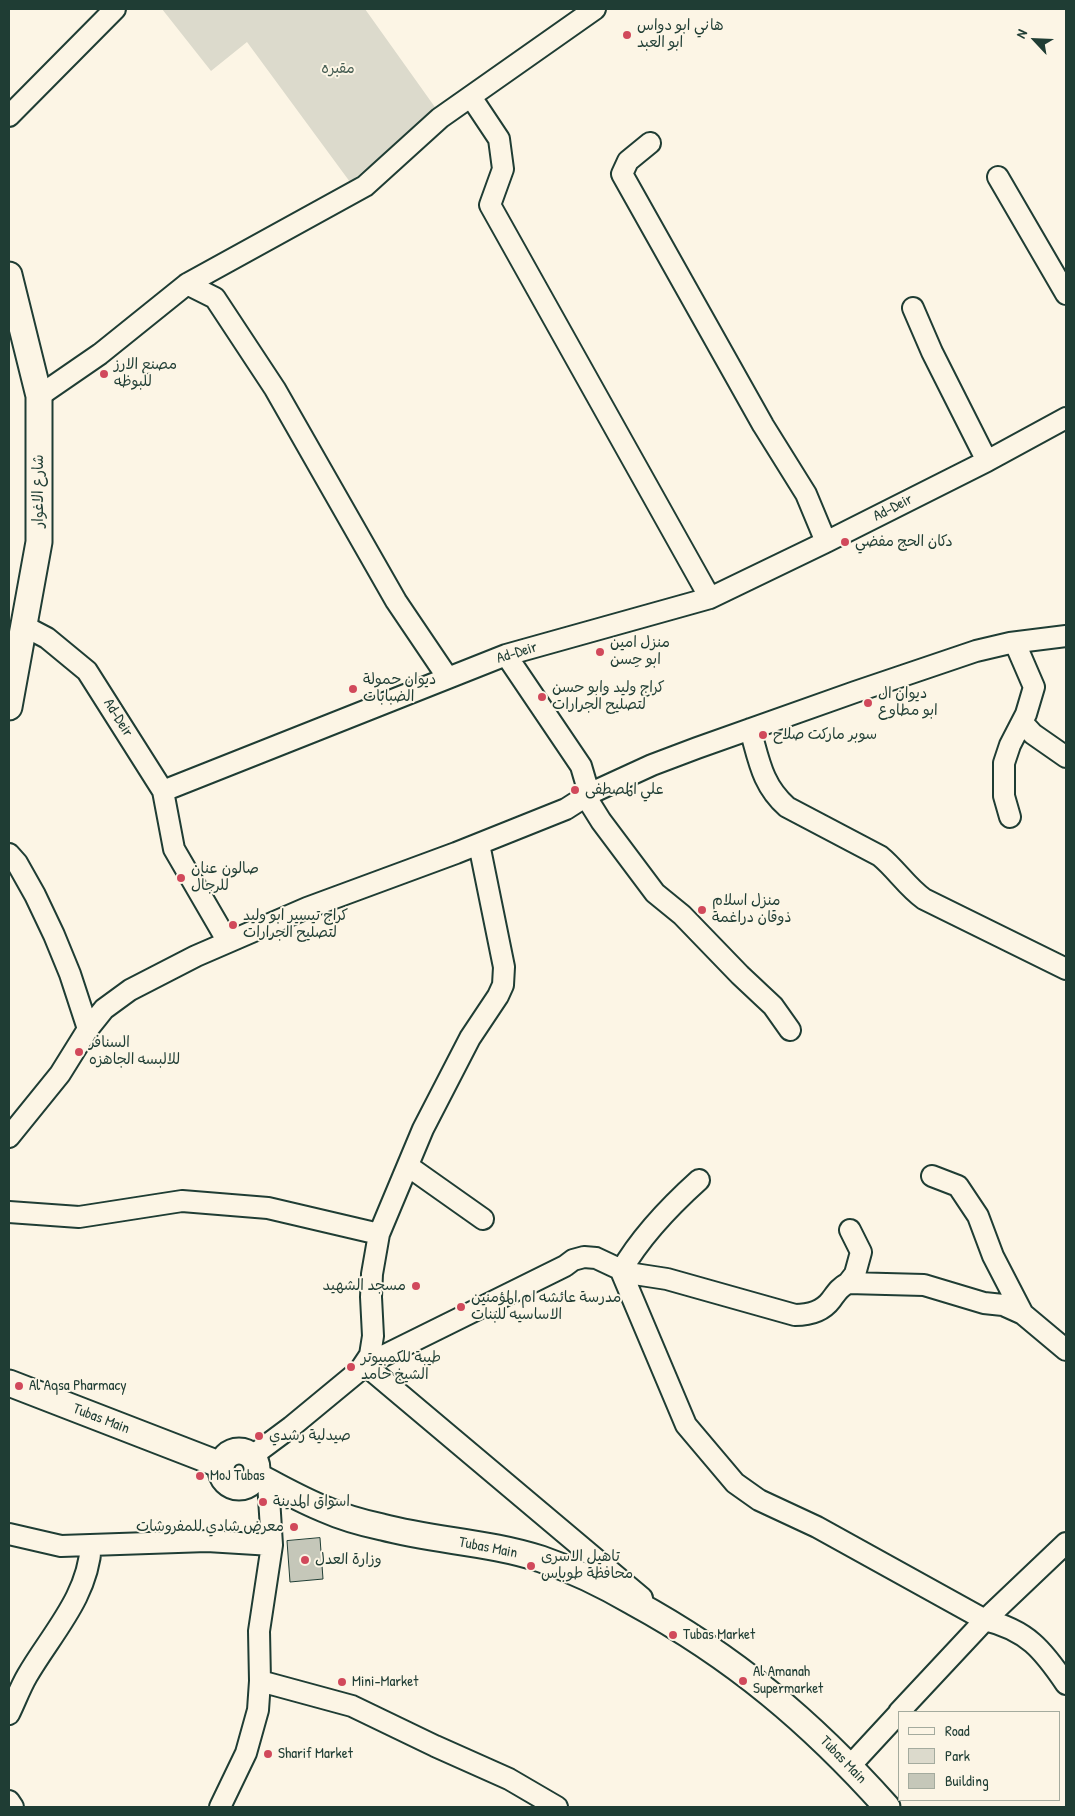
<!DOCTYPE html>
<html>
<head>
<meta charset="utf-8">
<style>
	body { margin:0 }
	#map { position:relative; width:1075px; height:1816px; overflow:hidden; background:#fcf5e5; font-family:"Patrick Hand",sans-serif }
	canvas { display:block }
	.frame { position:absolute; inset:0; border:10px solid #1f3d34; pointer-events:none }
	.legend { position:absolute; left:898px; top:1711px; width:162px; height:90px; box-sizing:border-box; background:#fcf5e5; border:1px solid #a4ab9e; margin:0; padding:6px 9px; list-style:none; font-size:15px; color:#1f3d34 }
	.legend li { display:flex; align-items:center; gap:10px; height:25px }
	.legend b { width:25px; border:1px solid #a4ab9e }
	.north { position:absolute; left:1010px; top:15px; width:50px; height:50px; -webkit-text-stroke:4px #fcf5e5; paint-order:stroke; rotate:295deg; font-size:14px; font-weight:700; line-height:20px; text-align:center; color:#1f3d34 }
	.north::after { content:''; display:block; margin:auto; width:18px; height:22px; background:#1f3d34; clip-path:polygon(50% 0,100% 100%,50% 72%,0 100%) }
</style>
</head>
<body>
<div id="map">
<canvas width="1075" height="1816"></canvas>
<div class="frame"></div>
<ul class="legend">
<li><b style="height:6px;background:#fcf5e5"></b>Road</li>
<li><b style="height:14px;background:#dcdacc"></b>Park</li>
<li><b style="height:14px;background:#c5c7b9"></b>Building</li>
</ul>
<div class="north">N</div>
</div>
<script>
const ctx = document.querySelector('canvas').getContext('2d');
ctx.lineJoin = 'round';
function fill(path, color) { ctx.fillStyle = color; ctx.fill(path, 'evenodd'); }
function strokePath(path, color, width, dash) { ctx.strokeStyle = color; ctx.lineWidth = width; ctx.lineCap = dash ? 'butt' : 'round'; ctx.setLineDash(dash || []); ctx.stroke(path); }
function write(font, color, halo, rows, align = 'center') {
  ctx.font = font + ' "Patrick Hand","Playpen Sans Arabic",sans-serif'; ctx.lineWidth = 4; ctx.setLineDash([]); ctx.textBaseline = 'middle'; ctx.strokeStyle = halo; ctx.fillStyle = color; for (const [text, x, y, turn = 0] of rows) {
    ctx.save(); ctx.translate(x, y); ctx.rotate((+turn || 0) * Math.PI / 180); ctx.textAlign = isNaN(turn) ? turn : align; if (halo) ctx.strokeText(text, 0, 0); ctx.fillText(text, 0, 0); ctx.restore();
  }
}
fill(new Path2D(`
	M162,9H365L437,110L350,182L247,42L211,71Z`), '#dcdacc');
const building = new Path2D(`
	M320,1538L323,1579L290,1582L287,1541Z`);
fill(building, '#c5c7b9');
strokePath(building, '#1f3d34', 1);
const minor = new Path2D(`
	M471,97L499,139L503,169L490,205L710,598
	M9,116L115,9
	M650,143L628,161L622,174L763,425L806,494L826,542
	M998,177L1066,294
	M187,284L365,186L440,118L595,9
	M913,308L932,352L987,461
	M39,396L100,354L187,284L215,298L275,389L396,601L448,678
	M24,626L47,638L87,671L163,791L506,655L710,598L826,542L987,461L1066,418
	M506,655L581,766L586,783L591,793
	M1022,722L1033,734L1066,757
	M750,729C759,760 762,785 787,807L880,856C896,869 907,887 924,899L1066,969
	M163,791L174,849L228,942
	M586,797L601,821L655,893L682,915L740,975L773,1006L790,1030
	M1010,817L1004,796V763L1010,745L1026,714L1034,687L1015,643
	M9,854L17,863L35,895L54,935L70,974L88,1029
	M9,1137L60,1074L88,1029L104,1009L130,990L196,956L307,908L456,853L566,809L591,793L652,765L697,748L855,692L976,651L1010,643L1066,636
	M408,1166L483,1219
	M932,1176L958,1186L978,1216L993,1256L1023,1314
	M699,1180C669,1207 641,1236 621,1271L686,1425L735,1483L759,1500L817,1527L985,1620C1027,1630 1043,1650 1066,1684
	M9,1212L79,1217L182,1201L268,1208L379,1234
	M848,1283L855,1274L861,1252L850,1230
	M365,1363H369L565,1266L573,1260L584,1257L596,1258L628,1273L667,1279L795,1315C809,1315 822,1312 831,1300C837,1292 839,1288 848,1283L924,1285L984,1303L1003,1305L1023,1314L1066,1350
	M364,1364L642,1598
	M252,1456L291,1427L360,1370L370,1355L373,1336L371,1297L372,1274L379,1234L423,1129L470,1038L498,996L503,985L504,967L479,844
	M9,1534L61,1546L207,1541L272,1545
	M260,1681L352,1706L435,1746L509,1779L557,1807
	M899,1712L985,1620L1066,1543
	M9,1714C15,1702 20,1688 27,1676C52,1633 88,1597 91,1545
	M850,1766L899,1713
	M9,1801L13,1807
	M220,1807L246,1753L258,1710L260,1681L259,1631L272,1545L268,1482`);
const major = new Path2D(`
	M9,275L39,396V542L9,707
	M9,1383L221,1465
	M221 1469a18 18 0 1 1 36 0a18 18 0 1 1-36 0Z
	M257,1476C279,1487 301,1500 324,1509C342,1517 363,1523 382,1527C435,1541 489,1542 541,1559C573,1570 604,1585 633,1602C734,1657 811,1722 887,1807`);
strokePath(minor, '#1f3d34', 24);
strokePath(major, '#1f3d34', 29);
strokePath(minor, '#fcf5e5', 20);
strokePath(major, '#fcf5e5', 25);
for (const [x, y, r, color] of [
	[627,35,5,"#d1495b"],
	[104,374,5,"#d1495b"],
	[845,542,5,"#d1495b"],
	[600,652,5,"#d1495b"],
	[353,689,5,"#d1495b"],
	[542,697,5,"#d1495b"],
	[868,703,5,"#d1495b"],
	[763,735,5,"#d1495b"],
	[575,790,5,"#d1495b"],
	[181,878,5,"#d1495b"],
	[702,910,5,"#d1495b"],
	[233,925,5,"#d1495b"],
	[79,1052,5,"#d1495b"],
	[416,1286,5,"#d1495b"],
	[461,1307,5,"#d1495b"],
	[351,1367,5,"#d1495b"],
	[19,1386,5,"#d1495b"],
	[259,1436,5,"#d1495b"],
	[200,1476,5,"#d1495b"],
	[263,1502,5,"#d1495b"],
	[294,1527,5,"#d1495b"],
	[305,1560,5,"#d1495b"],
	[531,1566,5,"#d1495b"],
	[673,1635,5,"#d1495b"],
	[743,1681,5,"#d1495b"],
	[342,1682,5,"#d1495b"],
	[268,1754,5,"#d1495b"]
]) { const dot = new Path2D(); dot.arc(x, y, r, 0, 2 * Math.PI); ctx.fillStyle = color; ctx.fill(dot); strokePath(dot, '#fcf5e5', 2); }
write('15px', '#1f3d34', '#fcf5e5', [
	["هاني ابو دواس",637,26],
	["ابو العبد",637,43],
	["مصنع الارز",114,365],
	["للبوظه",114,382],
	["دكان الحج مفضي",855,542],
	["منزل امين",610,643],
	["ابو حِسن",610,660],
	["ديوان حمولة",363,680],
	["الضبابات",363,697],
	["كراج وليد وابو حسن",552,688],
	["لتصليح الجرارات",552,705],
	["ديوان ال",878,694],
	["ابو مطاوع",878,711],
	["سوبر ماركت صلاح",773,735],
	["علي المصطفى",585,790],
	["صالون عنان",191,869],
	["للرجال",191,886],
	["منزل اسلام",712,901],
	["ذوقان دراغمة",712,918],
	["كراج تيسير ابو وليد",243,916],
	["لتصليح الجرارات",243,933],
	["السنافر",89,1043],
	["للالبسه الجاهزه",89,1060],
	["مسجد الشهيد",406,1286,"right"],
	["مدرسة عائشه ام المؤمنين",471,1298],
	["الاساسيه للبنات",471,1315],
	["طيبة للكمبيوتر",361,1358],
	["الشيخ حامد",361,1375],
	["Al Aqsa Pharmacy",29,1386],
	["صيدلية رشدي",269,1436],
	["MoJ Tubas",210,1476],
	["اسواق المدينة",273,1502],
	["معرض شادي للمفروشات",284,1527,"right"],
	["تاهيل الاسرى",541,1557],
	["محافظة طوباس",541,1574],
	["وزارة العدل",315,1560],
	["Tubas Market",683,1635],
	["Al Amanah",753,1672],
	["Supermarket",753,1689],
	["Mini-Market",352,1682],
	["Sharif Market",278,1754]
], 'left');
write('15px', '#455c52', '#fcf5e5', [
	["مقبره",338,69]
]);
write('15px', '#1f3d34', '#fcf5e5', [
	["شارع الاغوار",39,491,-90],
	["Ad-Deir",893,508,-27],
	["Ad-Deir",517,653,-17],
	["Ad-Deir",118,718,58],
	["Tubas Main",101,1419,21],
	["Tubas Main",488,1548,11],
	["Tubas Main",843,1760,46]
]);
</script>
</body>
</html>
